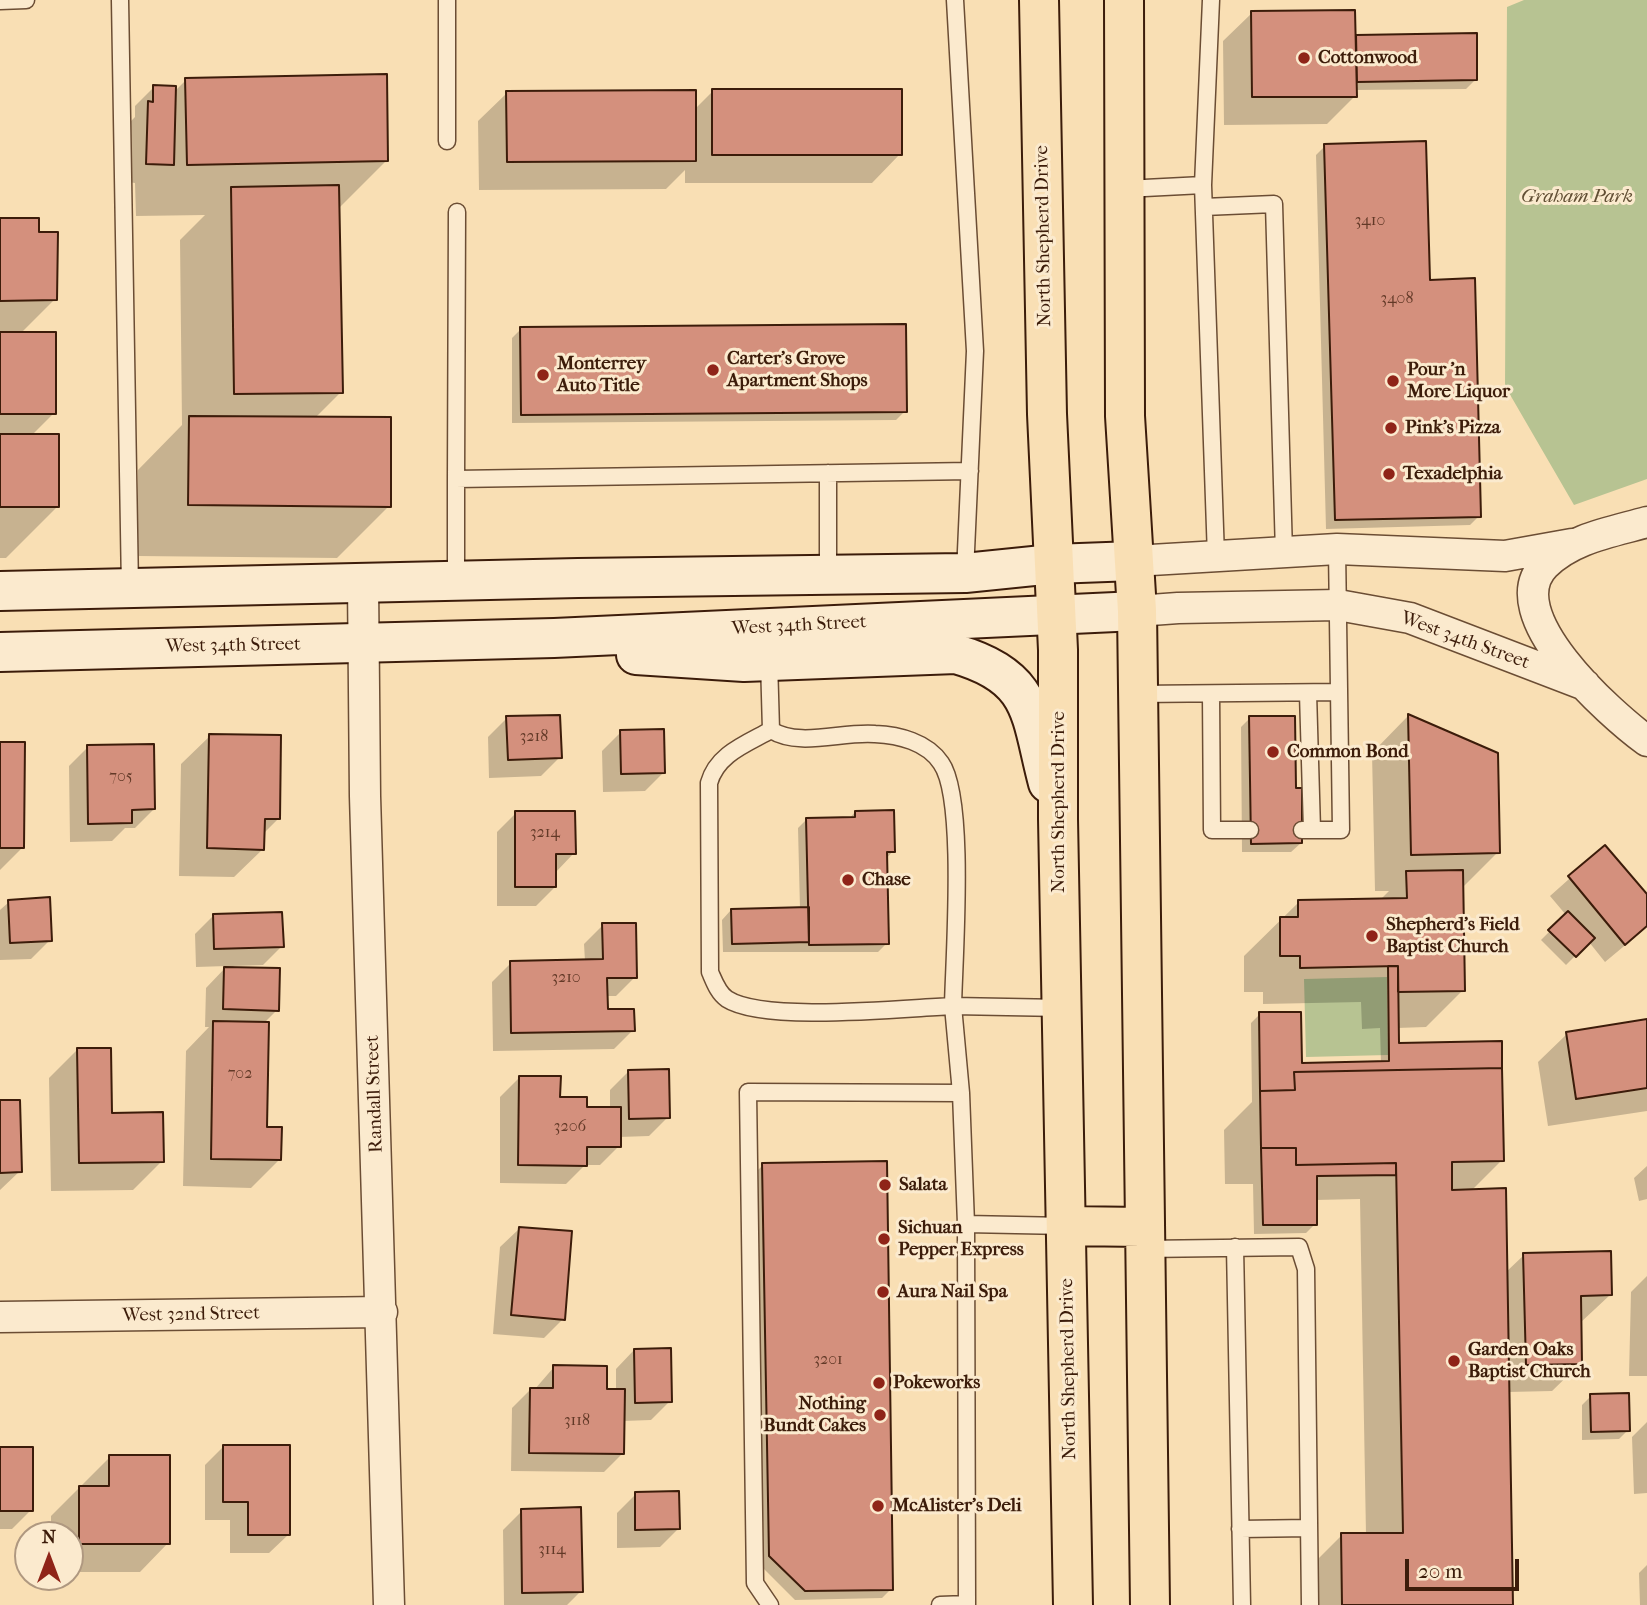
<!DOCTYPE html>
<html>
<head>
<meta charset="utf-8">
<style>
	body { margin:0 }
	#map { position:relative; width:1647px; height:1605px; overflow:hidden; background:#f9dfb4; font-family:"IM FELL French Canon",serif }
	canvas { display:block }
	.north { position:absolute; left:14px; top:1521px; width:70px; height:70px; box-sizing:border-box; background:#fbeace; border:2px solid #af9880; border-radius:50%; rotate:0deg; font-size:19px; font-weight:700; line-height:28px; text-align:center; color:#3c1c0a }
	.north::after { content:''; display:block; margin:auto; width:24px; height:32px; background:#8f2418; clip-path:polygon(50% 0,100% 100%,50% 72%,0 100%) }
	.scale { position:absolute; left:1405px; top:1559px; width:114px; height:32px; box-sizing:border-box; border:4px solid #3c1c0a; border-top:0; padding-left:9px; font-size:21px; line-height:24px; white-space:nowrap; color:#3c1c0a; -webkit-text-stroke:5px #fbeace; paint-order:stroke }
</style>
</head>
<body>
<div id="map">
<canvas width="1647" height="1605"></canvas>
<div class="north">N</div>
<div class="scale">20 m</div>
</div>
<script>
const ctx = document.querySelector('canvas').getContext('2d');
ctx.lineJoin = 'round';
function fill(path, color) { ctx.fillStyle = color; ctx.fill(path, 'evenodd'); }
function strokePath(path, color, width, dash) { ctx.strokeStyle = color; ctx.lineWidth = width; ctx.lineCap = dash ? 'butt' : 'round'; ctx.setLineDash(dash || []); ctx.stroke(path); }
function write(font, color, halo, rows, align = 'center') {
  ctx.font = font + ' "IM FELL French Canon",serif'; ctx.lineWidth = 6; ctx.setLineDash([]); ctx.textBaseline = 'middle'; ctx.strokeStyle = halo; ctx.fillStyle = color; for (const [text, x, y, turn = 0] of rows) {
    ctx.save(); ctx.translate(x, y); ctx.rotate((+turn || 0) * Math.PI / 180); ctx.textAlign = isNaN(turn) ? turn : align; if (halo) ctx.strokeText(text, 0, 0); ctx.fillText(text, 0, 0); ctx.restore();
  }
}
fill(new Path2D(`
	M1524,0H1647V479L1574,505L1505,386L1507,7Z
	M1387,977L1388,1055L1306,1057L1304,979Z`), '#b7c392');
fill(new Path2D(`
	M1252,13L1354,39L1357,36L1475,80L1466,89L1355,90V96L1327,124L1224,125L1223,41Z
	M186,80L386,161L338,209L341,392L314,419L389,506L337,558L137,556L138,470L182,425L180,240L205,215L136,216L135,183L128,182L130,122L135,117V106L154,87L174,92Z
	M713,91L900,154L872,183H685V170L666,189L479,190L478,121L507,93L694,110Z
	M1325,146L1428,281L1479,516L1470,525L1326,529L1316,155Z
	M0,219L37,234L55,299L20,334L54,413L31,436L58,506L6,558H0Z
	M521,329L905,411L896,420L512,423V338Z
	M1408,716L1498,852L1461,889L1463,990L1426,1027L1397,1028V1045L1502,1160L1471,1191L1505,1273L1524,1255L1610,1295L1580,1323L1581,1363L1552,1391L1508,1392L1512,1605H1306L1305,1572L1342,1535H1366L1360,1199L1315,1200V1224L1306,1233L1254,1234L1253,1184H1225L1224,1130L1252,1102L1251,1023L1260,1014L1300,1065L1381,1063L1380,1028L1362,1029L1361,1002L1263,1004V992H1244V956L1299,902L1380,900L1389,891H1375L1372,753Z
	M507,718L560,757L541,776L489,778L488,737Z
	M1250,718L1295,790L1301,843L1291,852H1242L1241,727Z
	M621,732L664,772L645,791L603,792L602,751Z
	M210,736L278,819L263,834V849L234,877L179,876L181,764Z
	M0,743L22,848L0,870Z
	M88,747L154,809L135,828H125L112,841L70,842L69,766Z
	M855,812L893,851L885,860L887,943L878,952H723L722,920L731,910L800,909L798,828L807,819H849Z
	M516,813L574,853L555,873V887L536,906H497V832Z
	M1605,847L1647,897V927L1605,962L1589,942L1566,965L1541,940L1566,915L1550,896Z
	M9,902L50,940L31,959L0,960V910Z
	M214,915L282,946L263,965L233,966L277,1010L264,1023L265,1128L280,1159L251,1188L183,1186L186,1051L209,1027H205L206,988L227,966L196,967L195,934Z
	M603,925L635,977L616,996H606V1010L633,1030L614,1049L493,1051L492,982L511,963L585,961L584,944Z
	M1647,1021V1111L1548,1126L1538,1062L1567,1034Z
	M78,1049L110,1115L162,1161L133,1190L51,1191L49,1078Z
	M629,1071L668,1117L649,1136L619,1137V1146L600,1165H585L566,1184L500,1183V1097L519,1078L585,1109H610V1090Z
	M0,1102L20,1171L0,1190Z
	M763,1165L891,1589L882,1598L795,1600L760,1565L754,1174Z
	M1647,1166V1199L1639,1201L1634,1178Z
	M519,1229L563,1319L544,1338L493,1334L500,1247Z
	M1647,1276V1376H1629L1631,1292Z
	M634,1350L670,1401L651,1420L623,1421V1453L604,1472L511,1471L512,1408L531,1389H535L554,1367L606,1391H616V1369Z
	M1591,1396L1628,1430L1619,1439L1582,1440V1405Z
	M1647,1422V1493L1634,1494L1632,1437Z
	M223,1447L288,1535L269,1553H230V1520H205V1465Z
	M0,1448L31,1510L12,1529H0Z
	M110,1457L168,1543L140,1572H70V1535H51V1516Z
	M636,1494L679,1528L660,1547L617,1548V1513Z
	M522,1511L581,1591L567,1605H504L503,1530Z
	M1647,1565V1605H1640L1639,1573Z`), '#0003');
const building = new Path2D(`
	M1355,10L1357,97H1252L1251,11Z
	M1477,33V80L1357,82L1356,35Z
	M387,74L388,161L187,165L185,78Z
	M153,85L176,86L174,165L146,164L148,101L153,102Z
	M712,89H902V155H712Z
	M696,90V161L507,162L506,91Z
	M1426,141L1430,280L1475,278L1481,517L1335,520L1324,144Z
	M339,185L343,393L234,394L231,187Z
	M0,218H39V232H58L57,300L0,301Z
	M906,324L907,412L521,415L520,327Z
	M0,332H56V414H0Z
	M189,416L391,417V507L188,505Z
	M0,434H59V507H0Z
	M1408,714L1498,753L1500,853L1411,855Z
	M560,715L562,758L508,760L506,716Z
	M1249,716H1295L1296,788H1302V843L1251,844Z
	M664,729L665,773L621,774L620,730Z
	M209,734L281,735L280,819H265L264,850L207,848Z
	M0,742H25L24,848H0Z
	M154,744L155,809L132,810V823L88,824L87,745Z
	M894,810L895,852H887L889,944L809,945L806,818L855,817V811Z
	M515,811H575L576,854H556V887H515Z
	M1605,845L1647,894V926L1625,945L1568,876Z
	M1463,870L1465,991L1398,992V966L1300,968V956H1280V917H1298V900L1407,898L1406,871Z
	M50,897L52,941L10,943L8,900Z
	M809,907V942L732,944L731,909Z
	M1568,911L1595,938L1576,957L1548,930Z
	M282,912L284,947L214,949L213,914Z
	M602,923H636L637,978H607L608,1009H634L635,1031L511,1033L510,961L603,959Z
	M1388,966H1398L1399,1043L1502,1041V1068L1294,1072L1295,1090L1260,1091L1259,1012H1301L1302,1063L1389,1061Z
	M224,967L280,968L279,1011L223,1009Z
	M1647,1019V1088L1576,1099L1566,1032Z
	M213,1021L269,1022L267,1127H282L281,1160L211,1159Z
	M77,1048H111L112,1113L163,1112L164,1162L79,1163Z
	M1502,1068L1504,1161L1452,1162V1190L1506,1188L1513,1605H1342L1341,1533H1403L1396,1163L1296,1165V1148H1261L1260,1091L1295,1090L1294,1072Z
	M669,1069L670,1118L629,1119L628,1070Z
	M519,1076H561L560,1097H587V1107H621V1147H587V1166L518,1165Z
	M0,1100H20L22,1172L0,1173Z
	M1261,1148H1296V1165L1396,1163V1175L1317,1176V1225H1263Z
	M887,1161L893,1590L805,1591L769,1556L762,1163Z
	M519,1227L572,1231L565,1320L511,1315Z
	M1611,1251L1612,1295L1581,1296L1582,1364L1526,1365L1523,1253Z
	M671,1348L672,1402L635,1403L634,1349Z
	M553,1365L607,1366V1389H625L624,1454L529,1453L530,1388H553Z
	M1629,1393L1630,1431L1591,1432L1590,1394Z
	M223,1445H290V1535H248V1502H223Z
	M0,1447H33V1511H0Z
	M109,1455H170V1544H79V1486H109Z
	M679,1491L680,1529L635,1530V1492Z
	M581,1507L583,1592L522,1593L521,1509Z`);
fill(building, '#d4907d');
strokePath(building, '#3c1c0a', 2);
const service = new Path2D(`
	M120,0L130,588
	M447,0V141
	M955,0L975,351L965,573
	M1211,0L1203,185L1216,557
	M0,1L26,0
	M1125,189L1203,185
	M1204,207L1274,204L1284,553
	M828,473V574
	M456,479L457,212
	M456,580V479L970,471
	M769,661L771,730C800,748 842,731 875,734C899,735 927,742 941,763C966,798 954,957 953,1006L1062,1008
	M1138,694L1339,692
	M1211,694L1212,830H1250
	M771,730C746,744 717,754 709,783L710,972C714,981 718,993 727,999C764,1023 905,1008 953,1006L961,1093
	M1302,830H1312L1308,693
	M1312,830H1341L1337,549
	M966,1224L967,1605
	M1235,1247L1242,1605
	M1144,1249L1299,1247L1306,1269L1310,1605
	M1240,1529L1309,1528
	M770,1605L755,1583L748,1092L961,1093L966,1224L1066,1226
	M940,1605L967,1604`);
const minor = new Path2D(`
	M1647,522C1612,532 1572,538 1545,565C1496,613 1610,714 1647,741
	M1134,561L1337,549L1505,556L1572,544
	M363,583L365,796L389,1605
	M1137,611L1178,608L1338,605L1410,618L1585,685
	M0,1317L382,1312`);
const secondary = new Path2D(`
	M0,591L578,578L965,573L1053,564L1134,561
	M0,652L554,638L1137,611
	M636,655L744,662L956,654C1036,677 1030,716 1048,783`);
const primary = new Path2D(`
	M1039,0L1047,414L1058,650V819L1073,1605
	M1124,0L1125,416L1137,611L1150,1605
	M1066,1226L1143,1227`);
strokePath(service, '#6b4d34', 19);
strokePath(minor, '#6b4d34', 33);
strokePath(secondary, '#3c1c0a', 42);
strokePath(primary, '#3c1c0a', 42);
strokePath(service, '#fbeace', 16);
strokePath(minor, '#fbeace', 30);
strokePath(secondary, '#fbeace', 38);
strokePath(primary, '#f9dfb4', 38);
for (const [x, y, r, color] of [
	[1304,58,7,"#8f2418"],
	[713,370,7,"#8f2418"],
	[543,375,7,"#8f2418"],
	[1393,381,7,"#8f2418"],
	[1391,428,7,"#8f2418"],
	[1389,474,7,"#8f2418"],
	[1273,752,7,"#8f2418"],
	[848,880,7,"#8f2418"],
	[1372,936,7,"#8f2418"],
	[885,1185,7,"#8f2418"],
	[884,1239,7,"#8f2418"],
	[883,1292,7,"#8f2418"],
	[1454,1361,7,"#8f2418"],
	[879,1383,7,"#8f2418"],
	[880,1415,7,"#8f2418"],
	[878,1506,7,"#8f2418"]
]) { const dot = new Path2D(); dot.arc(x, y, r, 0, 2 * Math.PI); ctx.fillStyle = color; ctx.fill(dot); strokePath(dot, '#fbeace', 2.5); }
write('16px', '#623927', null, [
	["3410",1370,221],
	["3408",1397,299],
	["3218",534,737],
	["705",121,777],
	["3214",545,833],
	["3210",566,978],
	["702",240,1074],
	["3206",570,1127],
	["3201",828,1360],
	["3118",577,1421],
	["3114",552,1550]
]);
write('bold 19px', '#3c1c0a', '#fbeace', [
	["Cottonwood",1318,58],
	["Carter's Grove",727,359],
	["Apartment Shops",727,381],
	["Monterrey",557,364],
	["Auto Title",557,386],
	["Pour 'n",1407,370],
	["More Liquor",1407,392],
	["Pink's Pizza",1405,428],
	["Texadelphia",1403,474],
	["Common Bond",1287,752],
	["Chase",862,880],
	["Shepherd's Field",1386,925],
	["Baptist Church",1386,947],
	["Salata",899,1185],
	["Sichuan",898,1228],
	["Pepper Express",898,1250],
	["Aura Nail Spa",897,1292],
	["Garden Oaks",1468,1350],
	["Baptist Church",1468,1372],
	["Pokeworks",893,1383],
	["Nothing",866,1404,"right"],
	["Bundt Cakes",866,1426,"right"],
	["McAlister's Deli",892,1506]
], 'left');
write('italic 19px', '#614e33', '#fbeace', [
	["Graham Park",1577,197]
]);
write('19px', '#3c1c0a', '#fbeace', [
	["North Shepherd Drive",1044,236,-91],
	["West 34th Street",799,626,-3],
	["West 34th Street",1465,641,20],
	["West 34th Street",233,646,-1],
	["North Shepherd Drive",1059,802,-90],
	["Randall Street",375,1094,-92],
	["West 32nd Street",191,1315,-1],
	["North Shepherd Drive",1069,1369,-91]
]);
</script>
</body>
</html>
